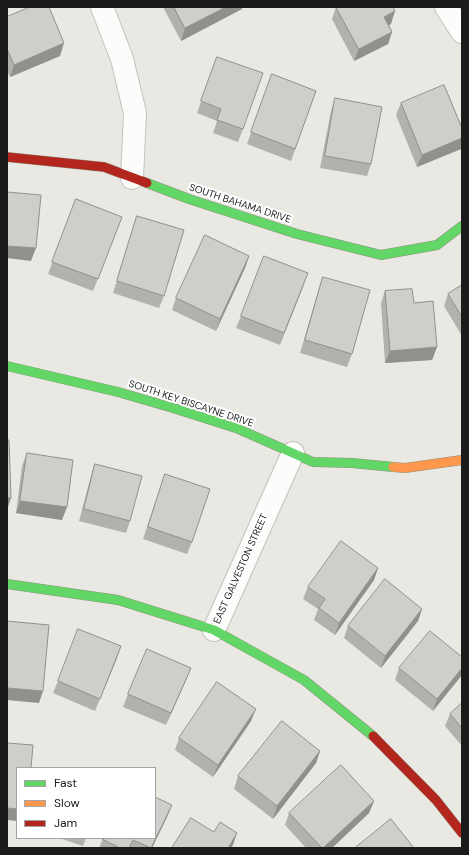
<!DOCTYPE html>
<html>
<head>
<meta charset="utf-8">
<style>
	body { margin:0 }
	#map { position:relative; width:469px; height:855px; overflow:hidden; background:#e9e8e3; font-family:"DM Sans",sans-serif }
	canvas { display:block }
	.frame { position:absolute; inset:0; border:8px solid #1b1b1b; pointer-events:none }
	.legend { position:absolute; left:16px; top:767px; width:140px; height:72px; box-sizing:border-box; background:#fff; border:1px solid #a4a4a4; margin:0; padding:5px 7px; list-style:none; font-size:12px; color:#1b1b1b }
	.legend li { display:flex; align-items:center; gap:8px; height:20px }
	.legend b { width:20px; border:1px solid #a4a4a4 }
</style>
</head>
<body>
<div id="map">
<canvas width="469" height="855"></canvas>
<div class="frame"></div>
<ul class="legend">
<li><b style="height:5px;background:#63d668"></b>Fast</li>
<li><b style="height:5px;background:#ff974d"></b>Slow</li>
<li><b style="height:5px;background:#b3261e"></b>Jam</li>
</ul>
</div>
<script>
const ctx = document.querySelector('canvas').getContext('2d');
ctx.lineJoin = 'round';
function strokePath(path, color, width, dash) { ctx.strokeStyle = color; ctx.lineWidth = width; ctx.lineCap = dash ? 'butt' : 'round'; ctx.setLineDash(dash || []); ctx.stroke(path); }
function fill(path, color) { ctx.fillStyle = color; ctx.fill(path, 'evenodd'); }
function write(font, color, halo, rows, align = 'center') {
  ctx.font = font + ' "DM Sans",sans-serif'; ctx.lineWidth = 4; ctx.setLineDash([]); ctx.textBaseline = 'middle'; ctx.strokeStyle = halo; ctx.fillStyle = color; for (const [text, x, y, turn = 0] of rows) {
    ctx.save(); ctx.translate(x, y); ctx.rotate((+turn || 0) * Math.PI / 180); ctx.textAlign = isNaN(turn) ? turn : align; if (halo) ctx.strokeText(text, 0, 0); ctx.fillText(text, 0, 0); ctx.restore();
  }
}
const street = new Path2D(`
	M102,7L122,59L135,113L132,178
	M446,7L462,32
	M214,630L293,453`);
const fast = new Path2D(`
	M147,183L189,199L297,234L381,255L437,245L462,226
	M7,366L118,392L173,408L236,428L313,462L352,463L393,467
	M7,584L118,600L214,630L304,680L373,736`);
const slow = new Path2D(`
	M393,467L405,468L462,460`);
const jam = new Path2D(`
	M7,157L104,167L147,183
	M373,736L436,800L462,833`);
strokePath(street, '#c2c2bf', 24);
strokePath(fast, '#8f927c', 10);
strokePath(slow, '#8f927c', 10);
strokePath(jam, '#8f927c', 10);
strokePath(street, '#fcfcfb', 22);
strokePath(fast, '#63d668', 9);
strokePath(slow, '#ff974d', 9);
strokePath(jam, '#b3261e', 9);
fill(new Path2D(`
	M163,7H242V9L181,41Z
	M336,7L391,24L389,25L392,32L388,44L354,61L332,19Z
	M7,17L60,56L10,77L7,71Z
	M217,57L243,129L238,142L213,133L217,121L197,113Z
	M272,74L316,91L291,161L247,144Z
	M335,98L371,164L367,176L320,168L331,111Z
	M401,103L462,128V147L461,149L417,167L396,115Z
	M76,199L122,217L93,291L48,274Z
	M137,216L164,296L159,308L113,293L133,228Z
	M249,256L245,268L216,331L172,310L176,298Z
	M323,277L352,354L347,367L300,353L319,289Z
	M304,285L280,345L236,328L241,316Z
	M462,285V336L444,306L448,294Z
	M385,291L437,347L432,360L385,363L381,303Z
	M27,453L62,520L16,513L22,466Z
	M95,464L130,521L126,533L79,521L91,476Z
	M165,474L192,542L187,554L143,539Z
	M378,568L374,580L335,635L314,620L318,609L303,599L308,587Z
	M422,609L418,621L381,668L344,638L348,626Z
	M462,657L433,711L395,680L399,668Z
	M117,658L95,711L53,693L58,681Z
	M191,668L186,680L166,725L123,707L128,694Z
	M462,703V746L445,726L450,714Z
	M251,721L213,777L175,750L179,738Z
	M320,751L316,763L273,819L234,789L238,776Z
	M374,801L369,813L332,848H306L285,825L289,813Z
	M172,805L167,817L152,848H99L103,838Z
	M59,838H86L83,846Z`), '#b3b1ae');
fill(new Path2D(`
	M226,7H242V9L181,41L185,28Z
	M395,11L391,24L380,29L384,17Z
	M392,32L388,44L354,61L359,49Z
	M64,43L60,56L10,77L14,65Z
	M462,138V147L461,149L417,167L422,155Z
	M7,246L36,248L31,261L7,258Z
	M249,256L245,268L216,331L220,319Z
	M437,347L432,360L385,363L390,351Z
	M7,498H11L7,510Z
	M20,501L67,507L62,520L16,513Z
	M378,568L374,580L335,635L339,623Z
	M422,609L418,621L381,668L385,656Z
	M121,646L117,658L95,711L100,699Z
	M191,668L186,680L166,725L171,713Z
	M462,668V675L433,711L437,699Z
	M7,688L43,691L39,703L7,700Z
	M256,709L251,721L213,777L218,765Z
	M320,751L316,763L273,819L277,806Z
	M374,801L369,813L332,848H323Z
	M172,805L167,817L152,848H151Z
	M7,808L17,809V821L7,820Z
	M237,833L233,845L231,848H228Z`), '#92908d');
const building = new Path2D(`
	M30,7H49L64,43L14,65L7,49V17Z
	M174,7H226L185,28Z
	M336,7H393L395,11L384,17L392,32L359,49Z
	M217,57L263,73L243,129L217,120L221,109L201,101Z
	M272,74L316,91L295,149L251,132Z
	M444,85L462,128V138L422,155L401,103Z
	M335,98L382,107L371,164L325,156Z
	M7,192L41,195L36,248L7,246Z
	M76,199L122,217L98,279L52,262Z
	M137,216L184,230L164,296L117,281Z
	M205,235L249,256L220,319L176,298Z
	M264,256L308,273L284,333L241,316Z
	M323,277L370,290L352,354L305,340Z
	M462,285V317L448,294Z
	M412,289L414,303L433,301L437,347L390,351L385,291Z
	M7,440H9L11,498H7Z
	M27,453L73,460L67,507L20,501Z
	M95,464L142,476L130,521L84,509Z
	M165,474L210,489L192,542L148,527Z
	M341,541L378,568L339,623L319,608L325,599L308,587Z
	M385,579L422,609L385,656L348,626Z
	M7,621L49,625L43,691L7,688Z
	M78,629L121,646L100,699L58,681Z
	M430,631L462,657V668L437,699L399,668Z
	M147,649L191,668L171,713L128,694Z
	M217,682L256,709L218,765L179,738Z
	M462,703V728L450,714Z
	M282,721L320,751L277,806L238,776Z
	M7,743L33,745L31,768H17V809L7,808Z
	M341,765L374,801L323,848H322L289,813Z
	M155,797L172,805L151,848L133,840L129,848H120L102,839L103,838H155Z
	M191,818L214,832L220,822L237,833L228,848H172Z
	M391,819L414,848H355Z`);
fill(building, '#d0ceca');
strokePath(building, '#92908d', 1);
write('10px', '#1b1b1b', '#fff', [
	["SOUTH BAHAMA DRIVE",240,204,18],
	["SOUTH KEY BISCAYNE DRIVE",191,404,18],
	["EAST GALVESTON STREET",241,569,-66]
]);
</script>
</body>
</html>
